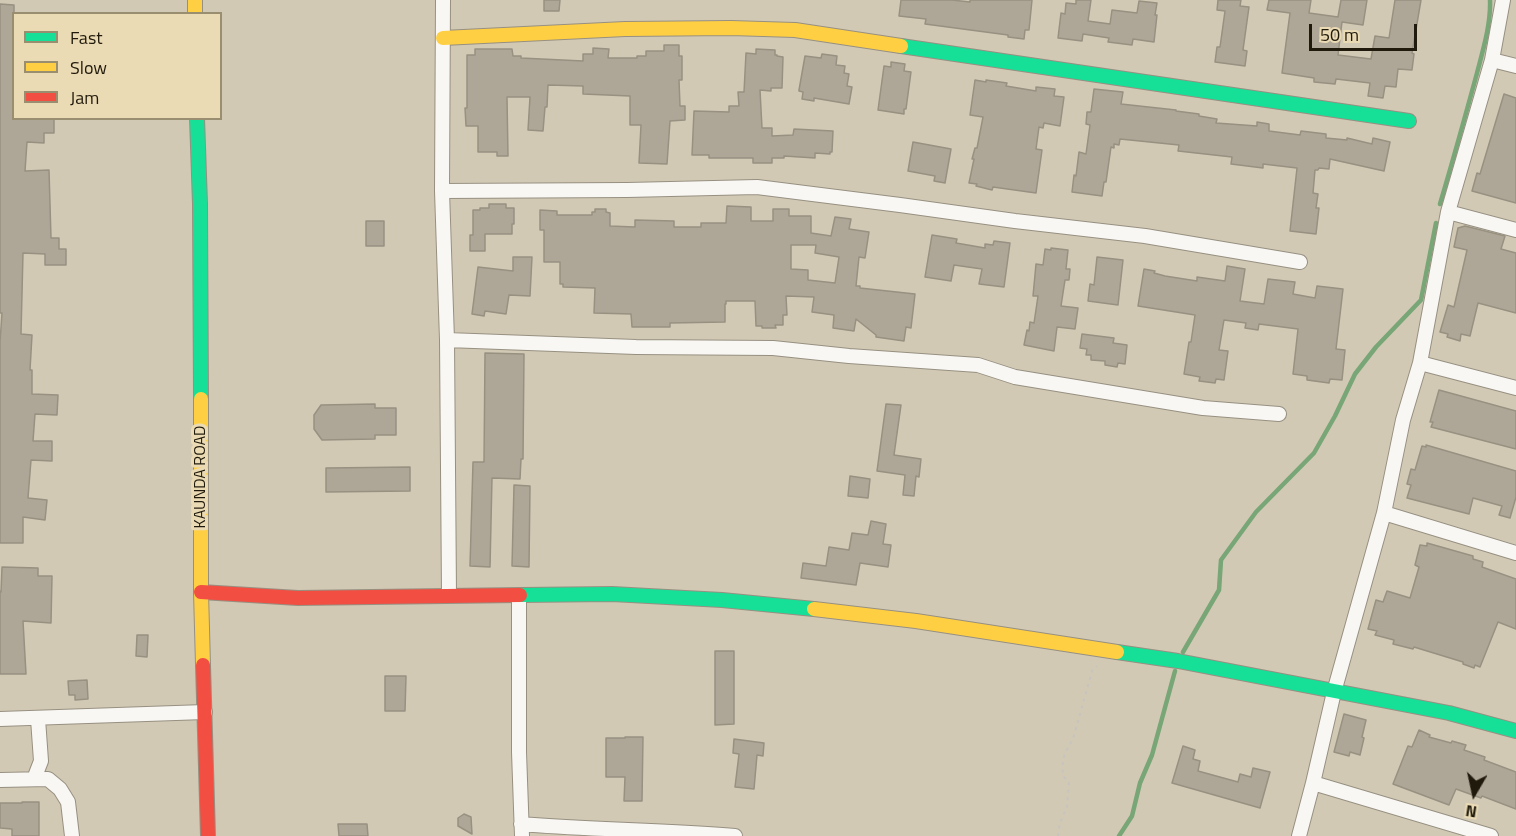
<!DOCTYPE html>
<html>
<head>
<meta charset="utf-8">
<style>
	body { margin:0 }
	#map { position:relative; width:1516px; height:836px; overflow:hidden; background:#d2c9b5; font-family:"Titillium Web",sans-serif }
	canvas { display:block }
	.legend { position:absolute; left:12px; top:12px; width:210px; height:108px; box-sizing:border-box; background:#ebdbb5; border:2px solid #9a8e71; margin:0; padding:8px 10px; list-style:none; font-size:18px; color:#201a0c }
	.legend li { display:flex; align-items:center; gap:12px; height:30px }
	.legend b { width:30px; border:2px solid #9a8e71 }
	.north { position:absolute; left:1444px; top:764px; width:60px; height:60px; -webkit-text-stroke:4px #ebdbb5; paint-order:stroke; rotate:189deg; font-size:16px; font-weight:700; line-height:24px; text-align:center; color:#201a0c }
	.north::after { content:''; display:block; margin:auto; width:21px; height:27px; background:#201a0c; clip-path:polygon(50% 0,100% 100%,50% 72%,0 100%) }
	.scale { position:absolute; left:1309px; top:24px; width:108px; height:27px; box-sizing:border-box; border:3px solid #201a0c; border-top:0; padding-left:8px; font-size:18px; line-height:21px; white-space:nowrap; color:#201a0c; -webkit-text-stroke:4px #ebdbb5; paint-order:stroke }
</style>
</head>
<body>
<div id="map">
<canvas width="1516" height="836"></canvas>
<ul class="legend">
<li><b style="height:8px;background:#16e098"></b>Fast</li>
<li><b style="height:8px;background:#ffcf43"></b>Slow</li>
<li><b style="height:8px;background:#f24e42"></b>Jam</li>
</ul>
<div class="north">N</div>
<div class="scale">50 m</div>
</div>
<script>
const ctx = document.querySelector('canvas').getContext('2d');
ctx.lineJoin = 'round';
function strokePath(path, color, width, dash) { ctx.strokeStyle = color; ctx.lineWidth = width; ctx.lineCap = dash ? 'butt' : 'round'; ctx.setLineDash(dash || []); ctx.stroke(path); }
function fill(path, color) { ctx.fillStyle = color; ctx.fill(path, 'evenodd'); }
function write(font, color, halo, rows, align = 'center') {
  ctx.font = font + ' "Titillium Web",sans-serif'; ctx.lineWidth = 6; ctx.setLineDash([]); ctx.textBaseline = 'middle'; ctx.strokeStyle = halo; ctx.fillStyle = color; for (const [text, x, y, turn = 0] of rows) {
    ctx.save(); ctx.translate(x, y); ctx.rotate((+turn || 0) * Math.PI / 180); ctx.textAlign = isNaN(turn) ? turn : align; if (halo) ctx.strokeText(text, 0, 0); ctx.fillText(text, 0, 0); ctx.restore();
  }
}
strokePath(new Path2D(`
	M1440,204C1453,160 1465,117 1477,73C1483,50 1491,24 1490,0
	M1183,652L1219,590L1221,560L1256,512L1314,453L1335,416L1355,374L1376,347L1421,300L1436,223
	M1119,836L1132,816L1140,783L1152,755L1175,671`), '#78a676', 4.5);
const building = new Path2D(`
	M544,0H560L559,11H544Z
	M901,0H952L970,2V0H1032L1029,30H1025L1024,39L1008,37V35L925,24L926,19L899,16Z
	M1076,0H1091L1088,21L1110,24L1112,10L1137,13L1139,1L1157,3L1155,15H1157L1154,42L1133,39L1132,45L1108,42L1109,38L1083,34L1082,41L1058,38L1061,13L1065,14L1066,3L1076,4Z
	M1218,0H1241L1240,6L1249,7L1243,50L1247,51L1245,66L1215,62L1217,47H1220L1225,11L1217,10Z
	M1269,0H1311L1309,13L1338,17L1341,0H1367L1363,25L1342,22L1338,55L1371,59L1375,36L1389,38L1395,0H1421L1412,53L1414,54L1412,70L1398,69L1396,87L1385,86L1383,98L1368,96L1370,83L1336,79L1335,84L1314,82V78L1282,73L1290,13L1267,10Z
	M0,4L14,5V118H54V133H44V143L27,142L25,171L49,170L51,238H59V249H66V265H45V254L23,253L21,334L32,335L30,370H32V394L58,395L57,415L35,414L33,441H52V461L31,460L28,498L47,500L45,520L23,517V543H0V342L2,313H0Z
	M664,45H679V56H682V80H679L680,106H685V120L670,121L667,164L639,163L641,125H630V96L583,94V86L548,85L547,107H545L543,131L528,130L530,97H507L508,156H497V152H478V126H466L465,108H467V55H475V49H512L513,56H521V58L583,61V54H593V48L609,49L608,58H637V56H646V51H664Z
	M756,49L775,50V55H777V56L783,57L782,88H771V91L760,90L762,128H772V136L793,135L794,129L833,131L832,152H830V154L815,153V158L784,156V158H772V163H753V158H709V155H692L694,111L729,112V106H739L738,92H744L746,53L756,54Z
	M822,54L837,56L836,65L845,66L844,73L849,74L847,86L852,87L849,104L814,98V101L802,99L803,92L799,91V90L805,56L821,58Z
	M891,62L905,64L904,71L911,72L906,109H904V114L878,110L884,66L891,67Z
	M975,80L986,82V80L1007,83L1006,86L1036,91V87L1055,89L1054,96L1064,97L1060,126L1044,123L1043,128L1039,127L1036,149L1042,150L1036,193L993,187L992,190L976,186L977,184L969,183L974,159H972L975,148H977L983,117L970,115Z
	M1094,89L1123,92L1121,104L1176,110V111L1199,114V116L1217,119L1216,123L1257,126V122L1269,124V131L1300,135L1301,131L1326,134V138L1347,140V138L1372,144L1373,138L1390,142L1384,171L1330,159L1329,169L1319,168L1318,170H1315L1313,193L1318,194L1316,208H1319L1316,234L1290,231L1297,168L1263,164V168L1231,164L1232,157L1178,151L1179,145L1120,139L1119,145L1114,144V148L1111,147L1106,182H1104L1102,196L1072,192L1074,175L1076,176L1079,152L1086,154L1090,125L1086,124L1087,112H1091Z
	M1504,94L1516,98V203L1472,191L1477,173L1480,174Z
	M913,142L951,149L945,183L934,181L935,176L908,171Z
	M489,204H506V208H514V224H512V234H485V251H470V235H473V210H480V208H489Z
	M727,206L751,207V221H773V209H789V216H811V233L831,236L835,217L851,219L849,229L869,232L865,258L859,257L856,286H860V288L915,294L911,328L906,327L904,341L876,337V335L856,319L854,331L833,328L834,315L812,312L814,297L786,296L787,315H783V325H775L776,328H762V326H756L755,301H726V304H725V322L670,323V327H632L631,314L594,313L595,288L563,287V284H560V262H544V230H540V210L557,211V215H592V212H595V209H606V212L610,213V226L635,227V220L674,221V227H701V223H726ZM791,245H816L815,253L839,257L835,283L808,280V270L791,269Z
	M366,221H384V246H366Z
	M1465,226L1505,236L1501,249L1516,253V313L1478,303L1470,336L1461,334L1460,341L1447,337L1448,334L1440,332L1448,305L1454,307L1467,250L1454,247L1458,228Z
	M932,235L957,239L956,243L985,248V244L993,245L994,241L1010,243L1004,287L979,284L982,269L954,265L951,281L925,277Z
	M1051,248L1068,250L1066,269H1070L1069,280H1065L1061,306L1078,308L1075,329L1057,327L1054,351L1024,345L1027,330L1029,331L1030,322L1034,323L1038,296H1033L1036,264L1043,265L1045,249L1051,250Z
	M513,257H532L530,296L509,295L506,314L485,311L484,316L472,314L478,267L513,271Z
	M1097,257L1123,260L1118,305L1088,301L1090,284L1094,285Z
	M1227,266L1245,269L1240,301L1264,304L1268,279L1295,282L1293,294L1315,298L1317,286L1343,289L1336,349L1345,350L1342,380L1330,379L1329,383L1307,380V376L1293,374L1298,329L1259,324L1258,330L1245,328L1246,323L1224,320L1219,350L1228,351L1224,380L1216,379L1215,383L1199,381L1200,377L1184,374L1189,342H1191L1195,315L1138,306L1144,269L1155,271L1154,273L1165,276L1197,281V277L1225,281Z
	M1082,334L1114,338L1113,343L1127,345L1125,364L1118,363L1117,367L1105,365V361L1091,360V355H1086L1087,349L1080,348Z
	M485,353L524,354L523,459H521L520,479L492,478L490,567L470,566L473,462H484Z
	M1439,390L1516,411V449L1431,427L1433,422H1430Z
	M375,404V408H396V435H375V439L322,440L314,429V415L321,405Z
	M886,404L901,405L894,455L921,459L919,477L916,476L914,496L903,495L905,475L877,471Z
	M1426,445L1516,471V497L1510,518L1499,515L1502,506L1473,498L1469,514L1407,498L1411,485L1407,484L1411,469L1415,470L1422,446L1426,447Z
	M410,467V491L326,492V468Z
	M850,476L870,479L868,498L848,496Z
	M514,485L530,486L529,567L512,566Z
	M871,521L886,524L883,544L891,545L888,567L860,563L856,585L801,578L803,563L826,566L829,547L849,550L852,533L868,535Z
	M1427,543L1473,556V559L1483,562L1482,567L1516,579V629L1498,622L1480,667L1475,665L1474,668L1463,664V662L1414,647L1413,649L1393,644L1394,640L1375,635L1377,631L1368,629L1376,600L1383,602L1387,591L1410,598L1419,567L1415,565L1420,545L1427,546Z
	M2,567L38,568V576H52L51,623L23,621L26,674H0V591L1,592Z
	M137,635H148L147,657L136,656Z
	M715,651H734V724L715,725Z
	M385,676H406L405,711H385Z
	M87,680L88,699L75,700V695H69L68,681Z
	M1344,714L1366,720L1362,737L1364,738L1360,755L1350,752L1349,756L1334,752Z
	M1419,730L1430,735L1429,737L1451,743L1452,741L1466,745L1464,750L1485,757L1484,760L1516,772V809L1482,796L1481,798L1456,789L1449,805L1393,784L1408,746L1412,747Z
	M625,737H643L642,801H624L625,777H606V738H625Z
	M734,739L764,743L763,756L757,755L754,789L735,787L739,754L733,753Z
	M1183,746L1195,750L1193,759L1200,761L1198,771L1238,782L1240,774L1251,777L1253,768L1270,772L1260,808L1172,783Z
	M22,802H39V836H12V829L0,828V803H22Z
	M464,814L471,817L472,834L458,826V818Z
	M338,824H367L368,836H339Z`);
fill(building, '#aea697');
strokePath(building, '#989182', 1.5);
const street = new Path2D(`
	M443,0L442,191L447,340L449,595
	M1492,60L1516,66
	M442,191L627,190L757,187L900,205L1015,221L1145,236L1300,262
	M1448,212L1516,230
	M447,340L636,347L773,348L849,356L978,365L1015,377L1203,408L1279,414
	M1420,363L1516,388
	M1384,513L1516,553
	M519,595V752L522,836
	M0,719L205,712
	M34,779L41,761L38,719
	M0,780L48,779L60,789L68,802L72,836
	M1313,783L1491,836
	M521,824C593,830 664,830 735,836
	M1299,836L1313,783L1334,692L1384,513L1403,420L1420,363L1448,212L1492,60L1503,0`);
const fast = new Path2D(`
	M901,46L1409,121
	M197,118L200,204L201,399
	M520,595L612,594L722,600L814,609
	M1117,652L1178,661L1449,713L1516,731`);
const slow = new Path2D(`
	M195,0V14
	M443,38L625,29L731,28L795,30L901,46
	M201,399V592L203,665
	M814,609L916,621L1117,652`);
const jam = new Path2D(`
	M201,592L298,598L520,595
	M203,665L208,836`);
strokePath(street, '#979081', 16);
strokePath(fast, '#979081', 16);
strokePath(slow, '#979081', 16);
strokePath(jam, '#979081', 16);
strokePath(new Path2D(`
	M1058,836L1060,823L1067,807L1069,782L1064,777L1062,768L1065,753L1073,739L1092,671L1097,666`), '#c7c4be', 2, [3, 4.5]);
strokePath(street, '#f8f7f4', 14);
strokePath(fast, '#16e098', 14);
strokePath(slow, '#ffcf43', 14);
strokePath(jam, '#f24e42', 14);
write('16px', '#201a0c', '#ebdbb5', [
	["KAUNDA ROAD",201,477,-90]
]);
</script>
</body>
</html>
